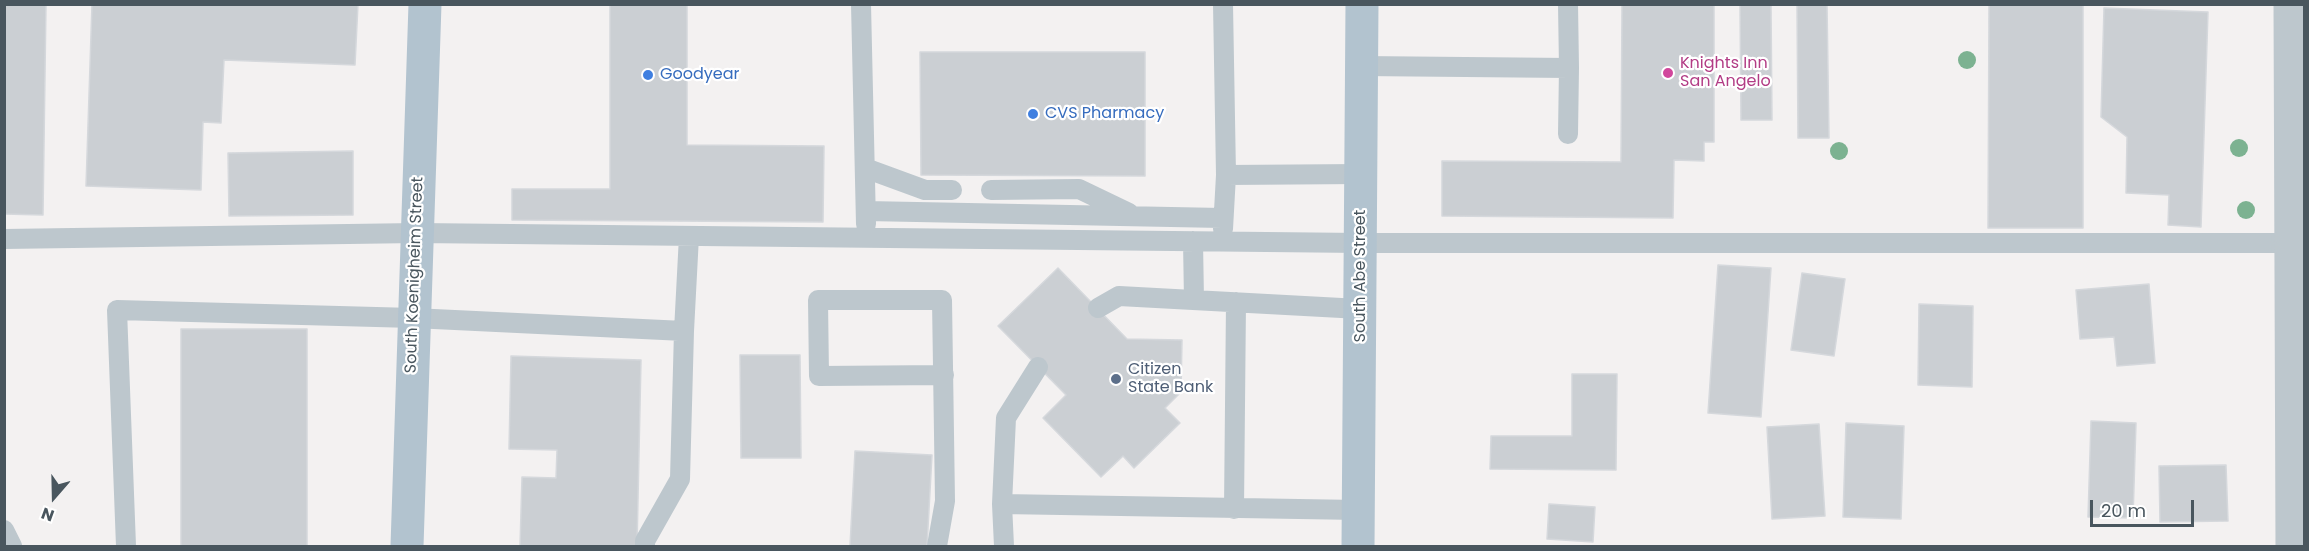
<!DOCTYPE html>
<html>
<head>
<meta charset="utf-8">
<style>
	body { margin:0 }
	#map { position:relative; width:2309px; height:551px; overflow:hidden; background:#f3f1f1; font-family:Poppins,sans-serif }
	canvas { display:block }
	.frame { position:absolute; inset:0; border:6px solid #49565e; pointer-events:none }
	.north { position:absolute; left:24px; top:467px; width:60px; height:60px; -webkit-text-stroke:4px #fff; paint-order:stroke; rotate:200deg; font-size:16px; font-weight:700; line-height:24px; text-align:center; color:#49565e }
	.north::after { content:''; display:block; margin:auto; width:21px; height:27px; background:#49565e; clip-path:polygon(50% 0,100% 100%,50% 72%,0 100%) }
	.scale { position:absolute; left:2090px; top:500px; width:104px; height:27px; box-sizing:border-box; border:3px solid #49565e; border-top:0; padding-left:8px; font-size:18px; line-height:21px; white-space:nowrap; color:#49565e; -webkit-text-stroke:4px #fff; paint-order:stroke }
</style>
</head>
<body>
<div id="map">
<canvas width="2309" height="551"></canvas>
<div class="frame"></div>
<div class="north">N</div>
<div class="scale">20 m</div>
</div>
<script>
const ctx = document.querySelector('canvas').getContext('2d');
ctx.lineJoin = 'round';
function fill(path, color) { ctx.fillStyle = color; ctx.fill(path, 'evenodd'); }
function strokePath(path, color, width, dash) { ctx.strokeStyle = color; ctx.lineWidth = width; ctx.lineCap = dash ? 'butt' : 'round'; ctx.setLineDash(dash || []); ctx.stroke(path); }
function write(font, color, halo, rows, align = 'center') {
  ctx.font = font + ' Poppins,sans-serif'; ctx.lineWidth = 4.5; ctx.setLineDash([]); ctx.textBaseline = 'middle'; ctx.strokeStyle = halo; ctx.fillStyle = color; for (const [text, x, y, turn = 0] of rows) {
    ctx.save(); ctx.translate(x, y); ctx.rotate((+turn || 0) * Math.PI / 180); ctx.textAlign = isNaN(turn) ? turn : align; if (halo) ctx.strokeText(text, 0, 0); ctx.fillText(text, 0, 0); ctx.restore();
  }
}
const building = new Path2D(`
	M4,4H46L43,215L4,214Z
	M92,4H358L355,65L224,60L221,123L203,122L201,190L86,186Z
	M610,4H687V145L824,146L823,222L512,220V189H610Z
	M1622,4H1714V142H1704V161L1674,160L1673,218L1442,216V161L1621,162Z
	M1740,4H1771L1772,120H1741Z
	M1797,4H1827L1829,138H1798Z
	M1989,4H2083V228H1988Z
	M2104,8L2208,12L2201,227L2168,225L2169,195L2126,193L2127,137L2101,117Z
	M920,52H1145V176L921,175Z
	M353,151V215L229,216L228,153Z
	M1718,265L1771,268L1761,417L1708,413Z
	M1058,268L1127,339L1182,340L1181,392L1165,408L1180,423L1134,468L1123,456L1101,477L1043,418L1066,395L998,326Z
	M1802,273L1845,279L1834,356L1791,350Z
	M2149,284L2155,363L2117,366L2114,337L2080,339L2076,290Z
	M1919,304L1973,306L1972,387L1918,385Z
	M181,329H307V546H181Z
	M740,355H800L801,458H741Z
	M511,356L641,360L637,546H520L522,477L556,478L557,450L509,449Z
	M1572,374H1617L1616,470L1490,469L1491,436H1572Z
	M2091,421L2136,423L2133,518L2088,517Z
	M1846,423L1904,426L1901,519L1843,517Z
	M1819,424L1825,516L1772,519L1767,427Z
	M855,451L932,455L927,546H850Z
	M2226,465L2228,521L2160,522L2159,466Z
	M1549,504L1595,507L1593,542L1547,539Z`);
fill(building, '#cbcfd3');
strokePath(building, '#d5d8dc', 1.5);
strokePath(new Path2D(`
	M861,4L866,224
	M1223,4L1226,175L1361,174
	M1568,4L1569,68
	M1361,66L1569,68L1568,134
	M865,168L925,190H952
	M991,190L1079,189L1129,213
	M866,211L1222,218
	M1223,229L1226,175
	M4,239L417,233L1361,243H2300
	M1193,241L1194,300
	M1098,308L1119,296L1360,309
	M684,331L689,236
	M1002,504L1358,510
	M1234,509L1236,302
	M4,530L12,546
	M126,546L117,310L413,318L684,331L680,479L645,541V546
	M937,546L945,501L942,300H818L819,376L944,375
	M1004,546L1002,504L1006,418L1038,367`), '#bdc7cd', 20);
strokePath(new Path2D(`
	M2290,4L2292,546`), '#bdc7cd', 33);
strokePath(new Path2D(`
	M407,546L425,4
	M1358,546L1362,4`), '#b2c3cf', 33);
ctx.fillStyle = '#7cb291';
for (const [x, y] of [
	[1967,60],
	[2239,148],
	[1839,151],
	[2246,210]
]) { ctx.beginPath(); ctx.arc(x, y, 9, 0, 2 * Math.PI); ctx.fill(); }
for (const [x, y, r, color] of [
	[1668,73,6,"#d1479c"],
	[648,75,6,"#3f7fe0"],
	[1033,114,6,"#3f7fe0"],
	[1116,379,6,"#5c6f8a"]
]) { const dot = new Path2D(); dot.arc(x, y, r, 0, 2 * Math.PI); ctx.fillStyle = color; ctx.fill(dot); strokePath(dot, '#fff', 2); }
write('16px', '#b23c85', '#fff', [
	["Knights Inn",1680,64],
	["San Angelo",1680,82]
], 'left');
write('16px', '#366cbe', '#fff', [
	["Goodyear",660,75],
	["CVS Pharmacy",1045,114]
], 'left');
write('16px', '#49565e', '#fff', [
	["South Koenigheim Street",415,275,-88],
	["South Abe Street",1361,276,-90]
]);
write('16px', '#4e5e75', '#fff', [
	["Citizen",1128,370],
	["State Bank",1128,388]
], 'left');
</script>
</body>
</html>
